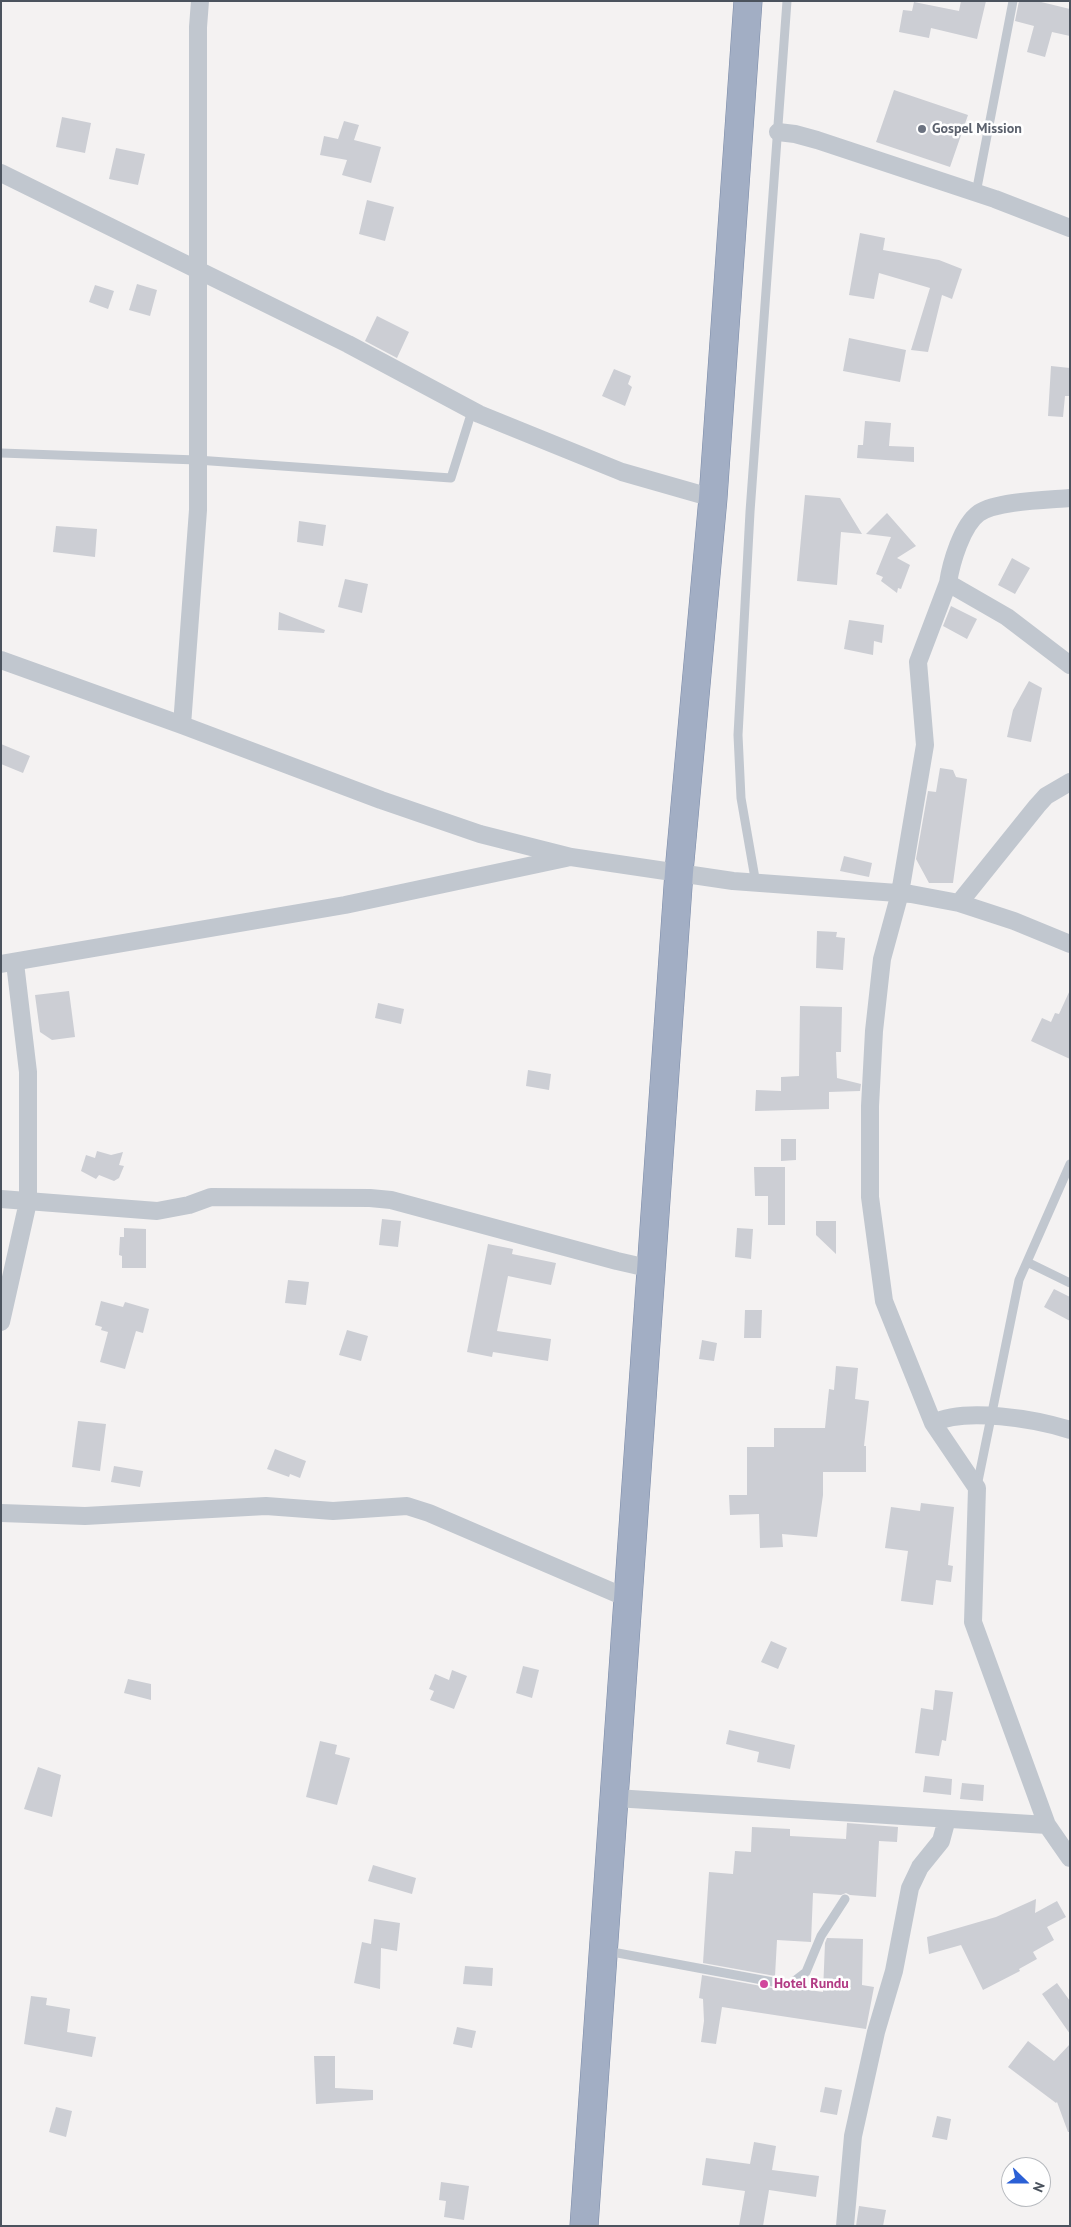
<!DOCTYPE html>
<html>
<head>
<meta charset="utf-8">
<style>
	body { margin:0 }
	#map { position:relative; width:1071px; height:2227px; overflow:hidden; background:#f4f2f2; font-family:"PT Sans",sans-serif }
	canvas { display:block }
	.frame { position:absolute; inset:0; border:2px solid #4b535e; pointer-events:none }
	.north { position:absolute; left:1001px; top:2157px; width:50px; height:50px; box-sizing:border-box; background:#fff; border:1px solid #b7babf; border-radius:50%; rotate:112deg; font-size:14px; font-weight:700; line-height:20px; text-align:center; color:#4b535e }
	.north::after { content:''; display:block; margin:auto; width:18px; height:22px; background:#2b60d5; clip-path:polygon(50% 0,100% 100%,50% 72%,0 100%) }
</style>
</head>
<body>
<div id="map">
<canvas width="1071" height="2227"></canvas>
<div class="frame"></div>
<div class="north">N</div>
</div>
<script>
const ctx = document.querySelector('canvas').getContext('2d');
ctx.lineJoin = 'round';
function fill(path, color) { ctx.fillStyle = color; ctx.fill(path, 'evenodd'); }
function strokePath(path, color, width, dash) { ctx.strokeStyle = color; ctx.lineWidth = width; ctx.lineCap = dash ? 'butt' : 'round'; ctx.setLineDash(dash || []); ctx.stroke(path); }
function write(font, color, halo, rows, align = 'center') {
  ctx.font = font + ' "PT Sans",sans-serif'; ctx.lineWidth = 5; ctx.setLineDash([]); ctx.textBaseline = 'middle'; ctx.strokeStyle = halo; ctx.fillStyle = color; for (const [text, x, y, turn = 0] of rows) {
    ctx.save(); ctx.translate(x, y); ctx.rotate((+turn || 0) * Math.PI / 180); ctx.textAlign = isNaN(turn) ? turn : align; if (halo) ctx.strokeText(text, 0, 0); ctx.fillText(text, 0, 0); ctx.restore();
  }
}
fill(new Path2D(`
	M961,1H986L977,39L931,28L929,38L899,32L903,10L912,11L914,2L959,11Z
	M1019,1H1037L1070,9V36L1052,32L1045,57L1027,52L1034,26L1015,21Z
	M894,90L968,115L950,167L876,142Z
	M62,117L91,123L85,153L56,147Z
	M344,121L359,125L354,140L381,147L371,183L342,175L347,160L320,155L324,136L338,139Z
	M116,148L145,154L138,185L109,179Z
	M367,200L394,207L385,241L359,234Z
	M860,233L885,238L883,250L939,260L962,269L952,299L942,295L928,352L911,350L930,288L879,273L874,299L849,295Z
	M137,284L157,290L150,316L129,310Z
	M95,285L114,291L108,309L89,302Z
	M377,316L409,332L397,358L365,341Z
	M849,338L906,350L900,382L843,371Z
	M1051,366L1070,368V396H1065L1063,417L1048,416Z
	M614,369L631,376L628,384L632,387L625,406L602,396Z
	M865,421L891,423L889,446L914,447V462L857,458L858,445H863Z
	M805,495L840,498L862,534L841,532L837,585L797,581Z
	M887,513L916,546L897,558L910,565L901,589L898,588L897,593L881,581L883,577L876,574L891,537L866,534Z
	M299,521L326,525L323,546L297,542Z
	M56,526L97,529L95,557L53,552Z
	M1012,558L1030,568L1015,594L998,585Z
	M345,579L368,584L362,613L338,607Z
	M951,606L977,619L967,639L943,626Z
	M279,612L325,630L324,633L278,630Z
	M849,620L884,625L882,643L874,641L873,655L844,649Z
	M1029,681L1042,688L1031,742L1007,737L1013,710Z
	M1,744L30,756L23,773L1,764Z
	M940,768L953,770L956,777L967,779L953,883H929L916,859L928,791L936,792Z
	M844,856L872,863L869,877L840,871Z
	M817,931L837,932L836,937L845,938L843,970L816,968Z
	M1070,990V1059L1031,1041L1042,1018L1051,1022L1055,1013L1059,1014Z
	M69,991L75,1037L52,1040L40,1032L35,995Z
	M378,1003L404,1009L401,1024L375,1018Z
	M800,1006L842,1007L841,1052H836L837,1078L861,1084L860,1091L829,1092V1109L755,1111L756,1090L781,1091V1077L799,1076Z
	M528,1070L551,1074L549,1090L526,1086Z
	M781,1139H796V1160L781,1161Z
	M97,1151L111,1155L123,1152L119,1165L124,1166L119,1178L114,1181L99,1175L96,1179L81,1171L86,1155L95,1158Z
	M754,1167H785V1225H768V1196H755Z
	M382,1219L401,1221L398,1247L379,1245Z
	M816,1221H836V1254L816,1235Z
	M124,1228L146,1229V1268H122V1256L119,1255L120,1237H124Z
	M737,1228L753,1229L751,1259L735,1257Z
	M488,1244L513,1249L512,1254L556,1263L551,1285L508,1276L497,1331L551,1339L548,1361L493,1352L492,1357L467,1352Z
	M288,1280L309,1282L306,1305L285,1303Z
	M1054,1289L1070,1297V1321L1044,1307Z
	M101,1301L123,1307L125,1302L149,1309L143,1333L136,1331L125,1369L100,1362L108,1332L101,1330L102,1327L95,1325Z
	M745,1310H762L761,1338H744Z
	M347,1330L368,1336L361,1361L339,1355Z
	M702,1340L717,1343L714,1361L699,1359Z
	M836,1366L858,1368L855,1399L869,1401L864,1446H866V1472H823V1495L817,1537L782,1534L783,1547L760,1548L759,1514L730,1515L729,1495H747V1447H774V1428H825L829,1389L834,1390Z
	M78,1421L106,1424L100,1471L72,1467Z
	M275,1449L306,1461L300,1478L290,1474L289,1477L267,1469Z
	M114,1466L143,1471L140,1487L111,1482Z
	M921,1503L954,1507L948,1565L953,1566L951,1582L936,1580L933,1605L901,1601L908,1551L885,1548L891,1507L920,1511Z
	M771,1641L787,1648L778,1669L761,1662Z
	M523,1666L539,1670L532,1698L516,1693Z
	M452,1670L467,1676L454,1709L430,1700L434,1691L429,1689L435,1674L449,1680Z
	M128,1679L151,1684V1700L124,1693Z
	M935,1690L953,1692L946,1741L942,1740L939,1756L915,1753L921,1708L933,1710Z
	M729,1730L795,1745L790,1769L757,1762L759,1752L726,1744Z
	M320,1741L337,1745L335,1754L350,1758L337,1805L306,1797Z
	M38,1767L61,1775L52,1817L24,1809Z
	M925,1776L952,1779L951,1795L923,1792Z
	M962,1783L984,1785L983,1801L960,1799Z
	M847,1823L898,1827L897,1842L879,1841L876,1897L850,1895L846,1893L841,1895L813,1893L811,1942L777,1940L775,1976L703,1963L709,1872L733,1874L735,1851L751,1852L752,1827L790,1829V1836L846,1839Z
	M373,1865L416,1878L412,1894L368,1881Z
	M1036,1899L1035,1913L1057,1901L1066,1917L1047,1927L1054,1940L1033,1952L1037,1959L1019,1969L1020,1971L983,1990L961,1945L929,1954L927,1937L996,1917Z
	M374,1919L400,1923L397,1951L381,1948L380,1989L354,1983L362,1942L371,1944Z
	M827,1938L863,1939L862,1985L874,1987L866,2029L722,2007L716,2044L701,2042L704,2021L703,1999L699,1998L702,1975L788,1991L795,1988L823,1992L825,1943Z
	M465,1966L493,1968L492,1986L463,1984Z
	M1057,1983L1070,2001V2034L1042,1994Z
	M31,1996L47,1998L46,2005L70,2009L67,2032L96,2037L92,2057L24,2044Z
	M457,2027L476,2031L472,2048L453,2044Z
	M1028,2041L1054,2061L1070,2044V2132H1068L1057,2102L1056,2103L1008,2067Z
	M314,2056H335V2088L373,2090V2100L316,2104Z
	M825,2087L842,2090L837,2115L820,2112Z
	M56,2107L72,2111L66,2137L49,2132Z
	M937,2116L951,2119L947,2140L932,2137Z
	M754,2142L776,2146L772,2170L819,2176L816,2197L769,2190L763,2226H739L745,2191L702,2185L706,2158L750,2164Z
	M441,2182L469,2186L464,2220L444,2217L446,2201L439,2200Z
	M859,2206L886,2210L883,2226H856Z`), '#ccced4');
const trunk = new Path2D(`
	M584,2226L679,872L713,498L748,1`);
strokePath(trunk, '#7a8aa7', 29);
strokePath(new Path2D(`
	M976,193L1013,1
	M1,453L197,460L451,478L472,411
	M756,884L741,798L738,735L750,512L787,1
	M1027,1262L1070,1283
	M977,1486L1019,1280L1070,1164
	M607,1951L789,1985L806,1972L821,1936L845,1899`), '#c1c7cf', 9);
strokePath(new Path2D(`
	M778,132L795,134L817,140L995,199L1070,228
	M1,173L348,344L479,414L622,472L713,498
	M1070,498C1047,500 997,501 979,513C962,525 951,563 948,583L1007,617L1070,665
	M948,583L918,662L925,745L900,893L882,959L874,1031L870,1106V1197L884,1301L933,1423L977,1488L973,1622L1047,1825L1070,1858
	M1,660L182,725L381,800L480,834L571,857L733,881L911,894L959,903L1014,921L1070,944
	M182,725L198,510V27L200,1
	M959,903L1037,806L1046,796L1070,782
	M1,964L345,905L566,858
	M1,1199L157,1211L189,1205L211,1197L370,1198L391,1200L617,1261L652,1269
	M1,1322L28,1202V1072L15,963
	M933,1423C965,1407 1036,1419 1070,1430
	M1,1513L85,1516L266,1506L333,1511L407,1506L429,1513L627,1598
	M615,1798L1047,1825
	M845,2226L853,2136L876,2032L894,1971L910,1888L920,1867L941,1841L947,1819`), '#c1c7cf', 18);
strokePath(trunk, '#a2aec4', 28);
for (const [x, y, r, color] of [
	[922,129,5,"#6b7280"],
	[764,1984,5,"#d1479c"]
]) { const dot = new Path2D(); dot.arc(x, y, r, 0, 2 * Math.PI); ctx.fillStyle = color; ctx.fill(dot); strokePath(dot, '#fff', 2); }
write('bold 14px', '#5b616d', '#fff', [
	["Gospel Mission",932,129]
], 'left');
write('bold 14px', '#b23c85', '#fff', [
	["Hotel Rundu",774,1984]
], 'left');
</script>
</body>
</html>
